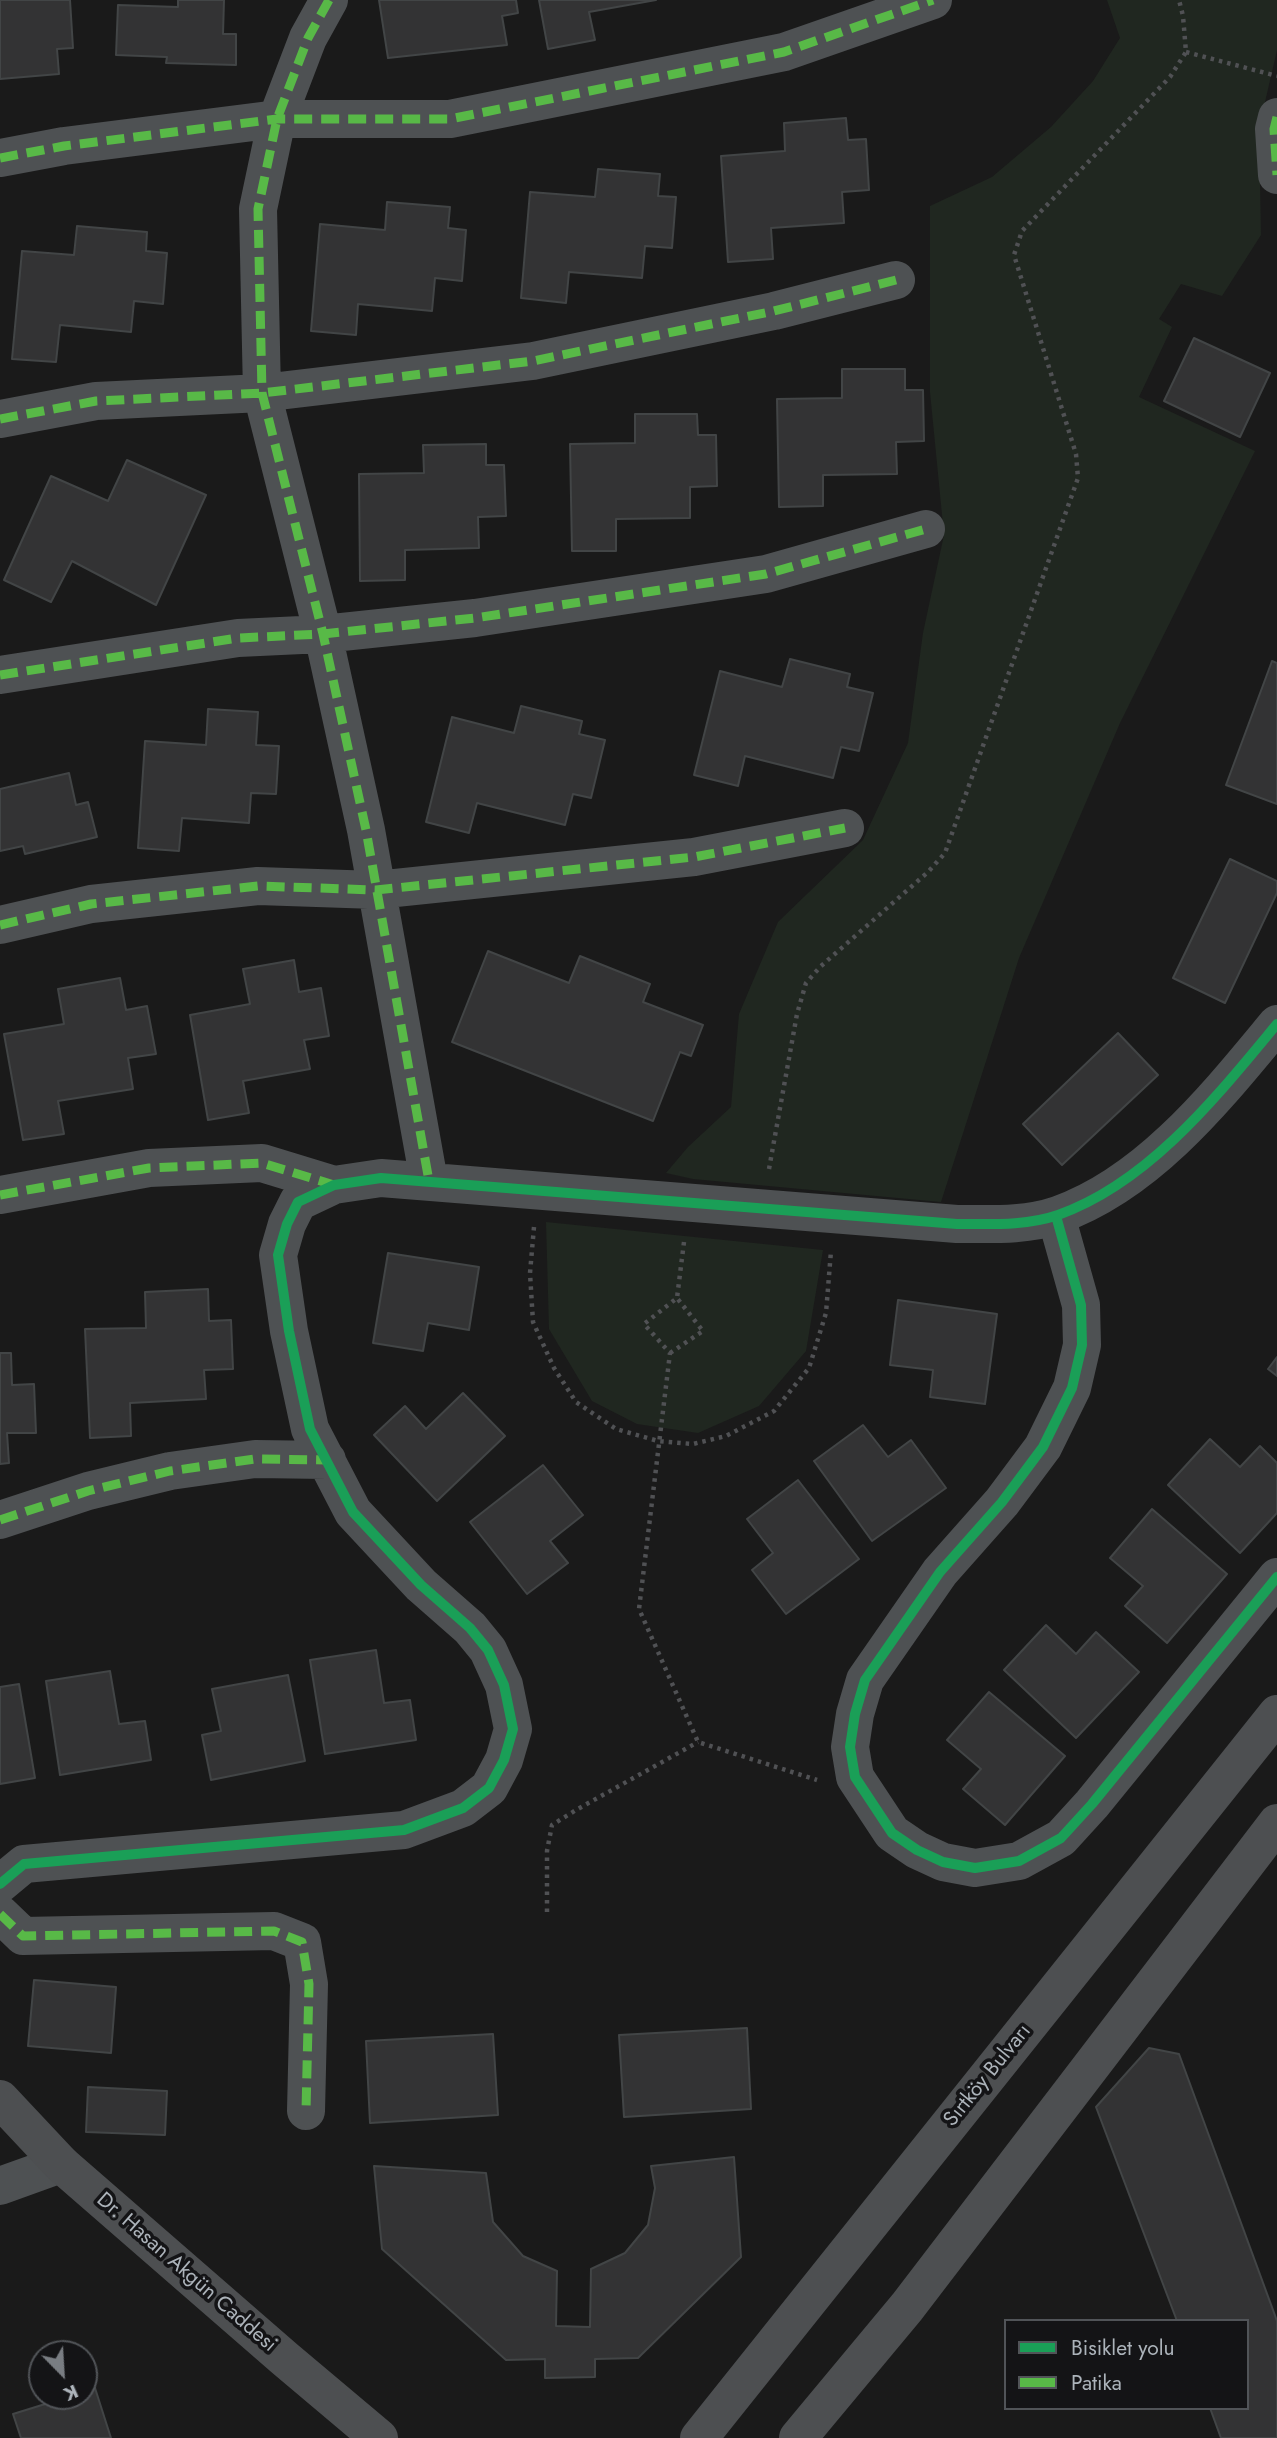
<!DOCTYPE html>
<html>
<head>
<meta charset="utf-8">
<style>
	body { margin:0 }
	#map { position:relative; width:1277px; height:2438px; overflow:hidden; background:#1a1a1a; font-family:Jost,sans-serif }
	canvas { display:block }
	.legend { position:absolute; left:1004px; top:2319px; width:245px; height:91px; box-sizing:border-box; background:#141416; border:2px solid #515458; margin:0; padding:9px 12px; list-style:none; font-size:21px; color:#acb3ba }
	.legend li { display:flex; align-items:center; gap:14px; height:35px }
	.legend b { width:35px; border:2px solid #515458 }
	.north { position:absolute; left:28px; top:2340px; width:70px; height:70px; box-sizing:border-box; background:#141416; border:2px solid #515458; border-radius:50%; rotate:156deg; font-size:19px; font-weight:700; line-height:28px; text-align:center; color:#acb3ba }
	.north::after { content:''; display:block; margin:auto; width:24px; height:32px; background:#797d82; clip-path:polygon(50% 0,100% 100%,50% 72%,0 100%) }
</style>
</head>
<body>
<div id="map">
<canvas width="1277" height="2438"></canvas>
<ul class="legend">
<li><b style="height:9px;background:#1a9f57"></b>Bisiklet yolu</li>
<li><b style="height:9px;background:#58b947"></b>Patika</li>
</ul>
<div class="north">K</div>
</div>
<script>
const ctx = document.querySelector('canvas').getContext('2d');
ctx.lineJoin = 'round';
function fill(path, color) { ctx.fillStyle = color; ctx.fill(path, 'evenodd'); }
function strokePath(path, color, width, dash) { ctx.strokeStyle = color; ctx.lineWidth = width; ctx.lineCap = dash ? 'butt' : 'round'; ctx.setLineDash(dash || []); ctx.stroke(path); }
function write(font, color, halo, rows, align = 'center') {
  ctx.font = font + ' Jost,sans-serif'; ctx.lineWidth = 7; ctx.setLineDash([]); ctx.textBaseline = 'middle'; ctx.strokeStyle = halo; ctx.fillStyle = color; for (const [text, x, y, turn = 0] of rows) {
    ctx.save(); ctx.translate(x, y); ctx.rotate((+turn || 0) * Math.PI / 180); ctx.textAlign = isNaN(turn) ? turn : align; if (halo) ctx.strokeText(text, 0, 0); ctx.fillText(text, 0, 0); ctx.restore();
  }
}
fill(new Path2D(`
	M1107,0H1277V50L1259,128L1261,235L1222,296L1181,284L1159,319L1172,327L1139,397L1255,451L1120,723L1019,958L941,1202L693,1179L666,1173L688,1147L731,1107L739,1014L778,922L863,840L908,743L923,633L944,535L930,392V206L992,177L1051,127L1093,81L1120,38Z
	M546,1222L823,1250L806,1351L759,1406L698,1433L637,1424L592,1401L549,1329Z`), '#202720');
const building = new Path2D(`
	M0,0H70L73,48L57,49L59,74L0,79Z
	M178,0H224L223,34H236V65L166,63L167,57L116,55L118,5L178,7Z
	M379,0H516L518,13L502,16L507,45L388,58Z
	M539,0H656L589,12L595,40L548,49Z
	M846,118L848,140L866,139L869,190L842,192L844,223L771,228L773,259L728,262L721,156L785,151L784,123Z
	M598,169L660,174L658,196L676,197L672,248L645,246L642,278L569,272L566,303L521,298L530,192L595,197Z
	M387,202L450,207L448,228L466,230L462,281L435,278L432,311L358,304L356,335L311,331L320,224L385,230Z
	M77,226L147,232L146,251L167,253L163,304L134,301L131,332L60,325L56,362L12,359L22,251L74,255Z
	M1194,338L1270,373L1240,437L1164,401Z
	M842,369H905V390H923L924,441L896,442L897,474L823,475V506L779,507L777,399L842,398Z
	M635,414H697L698,435H716L717,486L690,487V518L616,519V551H572L570,444L635,443Z
	M486,444V465H504L506,516L478,517L479,548L405,550V580L360,581L359,474L424,473L423,445Z
	M127,460L206,495L156,605L72,561L51,602L4,580L51,476L108,501Z
	M790,659L850,674L847,687L873,693L859,751L841,747L833,778L745,756L738,786L694,775L720,671L782,687Z
	M1272,661L1277,663V804L1226,785Z
	M521,706L582,721L579,734L605,740L591,798L573,794L565,825L477,803L469,833L426,822L452,717L514,733Z
	M208,709L258,712L256,745L279,746L276,794L251,793L249,823L182,818L179,851L138,848L145,741L206,745Z
	M69,773L76,805L88,802L97,837L25,854L23,846L0,851V789Z
	M1230,859L1277,881V893L1225,1003L1173,978Z
	M488,951L569,983L580,956L650,984L643,1002L703,1025L691,1056L680,1052L653,1121L452,1042Z
	M294,960L299,992L321,988L329,1036L304,1040L310,1069L243,1081L249,1113L208,1120L190,1015L250,1004L243,969Z
	M120,978L126,1010L147,1006L156,1054L128,1058L133,1089L58,1101L64,1134L23,1140L4,1034L64,1024L58,989Z
	M1118,1033L1158,1075L1062,1165L1023,1124Z
	M388,1253L479,1267L469,1330L428,1323L423,1351L373,1343Z
	M208,1289L209,1321L231,1320L233,1369L204,1370L206,1399L130,1403L131,1436L90,1438L85,1329L146,1328L145,1292Z
	M898,1300L997,1314L985,1404L930,1397L933,1370L890,1365Z
	M0,1353H11L12,1385L34,1384L36,1433H7L9,1463L0,1464Z
	M1277,1357V1376L1268,1369Z
	M463,1393L505,1436L437,1501L374,1435L405,1406L426,1429Z
	M863,1425L888,1457L911,1440L946,1488L872,1541L814,1461Z
	M1210,1439L1240,1467L1260,1446L1277,1463V1513L1240,1553L1168,1485Z
	M543,1465L583,1515L550,1541L568,1563L527,1594L470,1522Z
	M798,1480L859,1559L786,1614L752,1570L773,1553L747,1519Z
	M1152,1509L1227,1574L1167,1643L1125,1606L1143,1586L1110,1558Z
	M1046,1625L1076,1654L1096,1632L1139,1672L1076,1738L1004,1670Z
	M376,1650L384,1703L410,1700L416,1740L325,1754L310,1660Z
	M110,1671L119,1724L145,1721L151,1760L60,1775L46,1681Z
	M288,1675L305,1761L211,1780L202,1735L221,1731L212,1689Z
	M19,1684L35,1778L0,1784V1687Z
	M989,1692L1065,1756L1005,1825L963,1789L981,1769L947,1740Z
	M34,1980L116,1987L111,2053L28,2046Z
	M747,2028L751,2109L624,2117L619,2035Z
	M493,2034L498,2115L370,2123L366,2041Z
	M1149,2048L1179,2054L1277,2321V2438H1221L1210,2408H1247V2321H1177L1096,2107Z
	M88,2087L167,2091L165,2135L86,2132Z
	M734,2157L741,2257L638,2358L595,2359V2377L545,2378V2359L506,2360L382,2249L374,2166L486,2173L493,2222L523,2256L557,2271L556,2326L590,2327L591,2269L625,2253L648,2225L655,2188L651,2166Z
	M95,2388L111,2438H21L13,2414L71,2396H84V2392Z`);
fill(building, '#333334');
strokePath(building, '#424546', 2);
strokePath(new Path2D(`
	M1186,52L1277,76
	M769,1169L797,1014L806,983L820,967L928,872L945,853L1078,478L1076,454L1014,255L1022,231L1170,77L1186,52L1183,16L1179,0
	M534,1227L530,1273L533,1322L554,1368L576,1402L616,1429L658,1441L693,1444L726,1436L774,1411L809,1368L826,1313L831,1251
	M684,1242L677,1298L644,1324L670,1353L639,1609L698,1742L817,1780
	M670,1353L703,1331L677,1298
	M547,1912V1851L552,1825L576,1810L698,1742`), '#505154', 4.5, [3.5, 5]);
strokePath(new Path2D(`
	M329,0L308,38L277,119L258,209L262,393L323,634L366,830L429,1181
	M1277,117L1274,129L1277,175
	M0,158L64,146L277,119H450L784,52L933,0
	M0,419L96,401L262,393L533,361L774,311L896,280
	M0,675L238,638L323,634L475,618L766,574L926,529
	M0,925L91,904L258,886L376,890L694,857L845,828
	M0,1195L149,1168L262,1163L334,1185
	M1056,1216L1081,1305L1082,1345L1072,1388L1043,1447L1002,1502L940,1572L865,1680L855,1714L850,1747L855,1777L892,1833L917,1850L943,1862L975,1868L1019,1861L1061,1838L1092,1804L1277,1577
	M0,1520L88,1491L170,1471L255,1459L327,1460
	M0,1884L24,1864L404,1830L463,1808L489,1788L504,1760L513,1729L504,1685L488,1650L470,1628L421,1585L353,1512L310,1429L289,1331L278,1255L287,1224L298,1202L334,1185L381,1178L957,1224C991,1224 1026,1226 1058,1215C1149,1183 1218,1095 1277,1024
	M0,1914L23,1936L274,1931L302,1942L309,1984L306,2111
	M0,2186L61,2164`), '#4e5153', 38);
strokePath(new Path2D(`
	M0,2099L61,2164L284,2358L379,2438
	M699,2438L1277,1714
	M798,2438L907,2307L1277,1823`), '#4d4f51', 38);
strokePath(new Path2D(`
	M329,0L308,38L277,119L258,209L262,393L323,634L366,830L429,1181
	M1277,117L1274,129L1277,175
	M0,158L64,146L277,119H450L784,52L933,0
	M0,419L96,401L262,393L533,361L774,311L896,280
	M0,675L238,638L323,634L475,618L766,574L926,529
	M0,925L91,904L258,886L376,890L694,857L845,828
	M0,1195L149,1168L262,1163L334,1185
	M0,1520L88,1491L170,1471L255,1459L327,1460
	M0,1914L23,1936L274,1931L302,1942L309,1984L306,2111`), '#58b947', 9, [18, 9]);
strokePath(new Path2D(`
	M1056,1216L1081,1305L1082,1345L1072,1388L1043,1447L1002,1502L940,1572L865,1680L855,1714L850,1747L855,1777L892,1833L917,1850L943,1862L975,1868L1019,1861L1061,1838L1092,1804L1277,1577
	M0,1884L24,1864L404,1830L463,1808L489,1788L504,1760L513,1729L504,1685L488,1650L470,1628L421,1585L353,1512L310,1429L289,1331L278,1255L287,1224L298,1202L334,1185L381,1178L957,1224C991,1224 1026,1226 1058,1215C1149,1183 1218,1095 1277,1024`), '#1a9f57', 10);
write('21px', '#acb3ba', '#141416', [
	["Sırtköy Bulvarı",988,2076,-51],
	["Dr. Hasan Akgün Caddesi",186,2273,41]
]);
</script>
</body>
</html>
